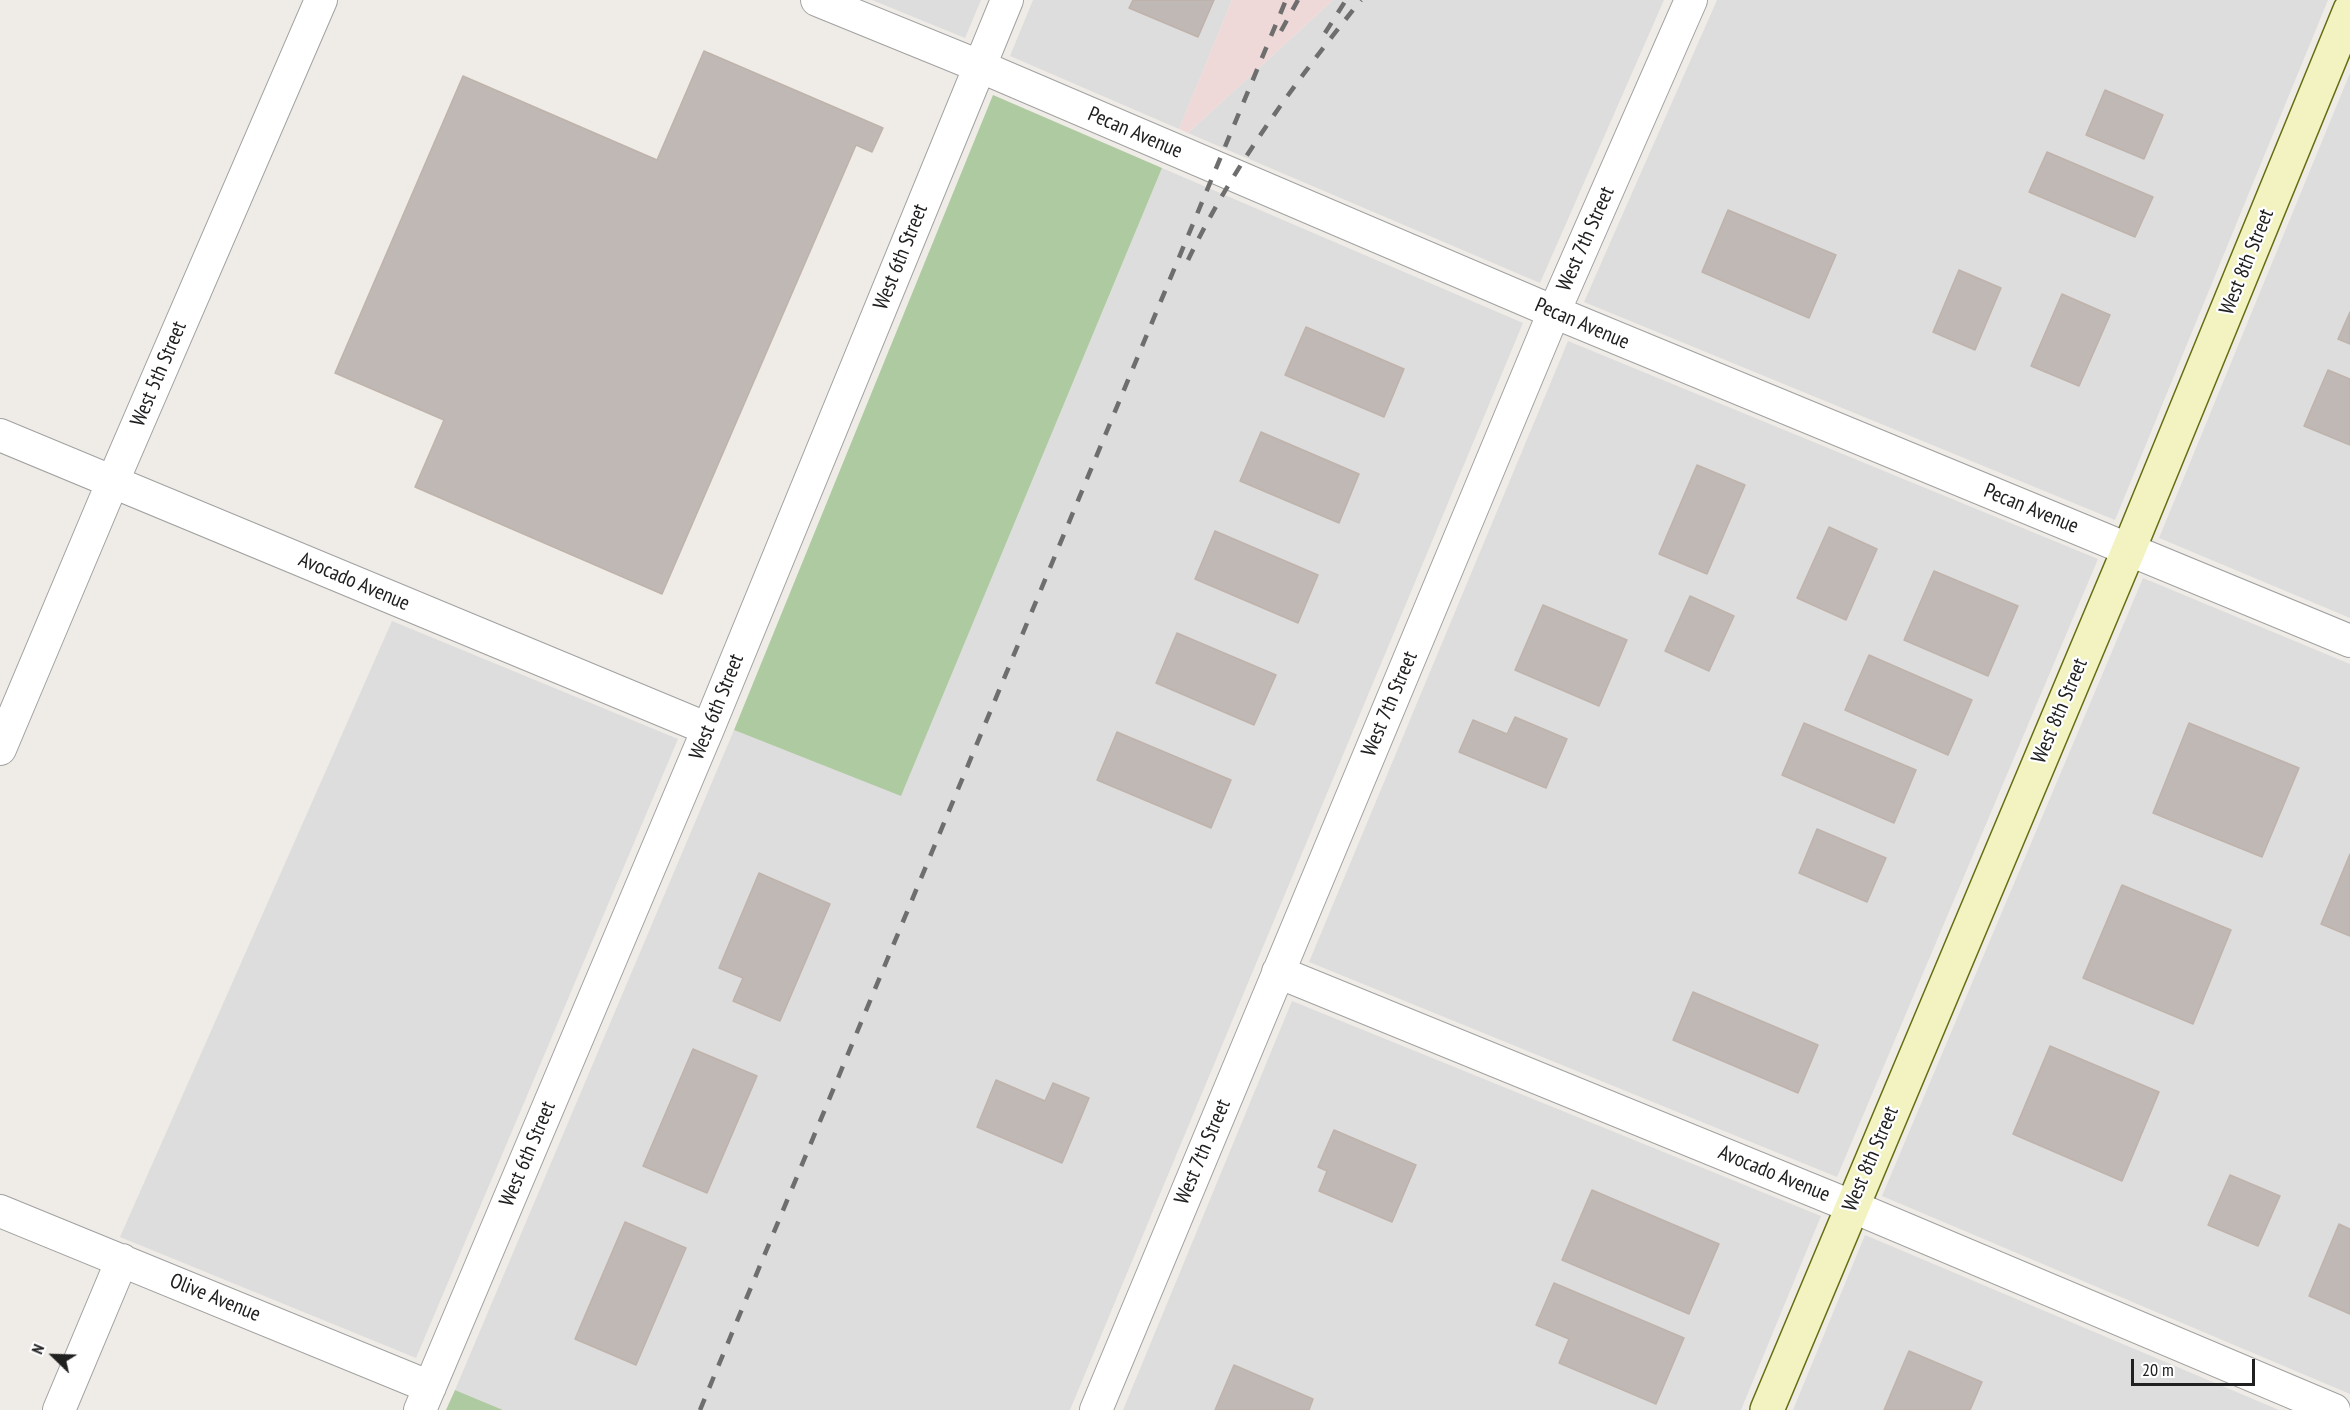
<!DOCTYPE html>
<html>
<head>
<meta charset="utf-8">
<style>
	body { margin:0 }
	#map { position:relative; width:2350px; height:1410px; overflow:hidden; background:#efece7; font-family:"PT Sans Narrow",sans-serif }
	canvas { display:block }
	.north { position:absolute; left:24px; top:1326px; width:60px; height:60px; -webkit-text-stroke:4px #fff; paint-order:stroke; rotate:293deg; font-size:16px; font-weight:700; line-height:24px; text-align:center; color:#202020 }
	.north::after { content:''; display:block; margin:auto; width:21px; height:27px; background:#202020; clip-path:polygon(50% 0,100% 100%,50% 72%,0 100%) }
	.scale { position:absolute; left:2131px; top:1359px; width:124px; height:27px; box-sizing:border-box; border:3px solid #202020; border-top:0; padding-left:8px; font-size:18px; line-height:21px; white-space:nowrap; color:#202020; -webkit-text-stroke:4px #fff; paint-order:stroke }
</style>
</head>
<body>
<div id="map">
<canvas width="2350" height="1410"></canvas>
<div class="north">N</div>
<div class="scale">20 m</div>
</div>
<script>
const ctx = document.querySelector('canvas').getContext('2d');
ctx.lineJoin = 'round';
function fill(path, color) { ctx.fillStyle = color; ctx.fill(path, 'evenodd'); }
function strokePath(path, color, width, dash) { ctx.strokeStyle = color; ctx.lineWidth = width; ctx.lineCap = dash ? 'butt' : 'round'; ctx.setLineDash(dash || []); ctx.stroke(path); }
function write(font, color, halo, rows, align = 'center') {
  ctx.font = font + ' "PT Sans Narrow",sans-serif'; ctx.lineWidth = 4.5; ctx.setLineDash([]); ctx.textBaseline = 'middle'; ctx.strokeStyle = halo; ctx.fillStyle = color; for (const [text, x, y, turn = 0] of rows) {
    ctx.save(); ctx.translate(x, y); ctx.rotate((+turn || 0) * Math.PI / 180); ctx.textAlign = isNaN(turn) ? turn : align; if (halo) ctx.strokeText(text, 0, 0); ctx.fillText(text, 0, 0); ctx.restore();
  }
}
fill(new Path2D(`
	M872,0H981L965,38Z
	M1033,0H1232L1179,129L1010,56Z
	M1333,0H1664L1540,283L1188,133Z
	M1717,0H2328L2115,520L1584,302Z
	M2350,73V618L2159,538Z
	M1162,168L1523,323L1070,1410H503L455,1390L734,730L901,795Z
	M1568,341L2098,559L1837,1177L1309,962Z
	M2143,578L2350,664V1394L1882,1196Z
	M392,621L678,739L416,1358L120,1237Z
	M1292,1001L1821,1216L1741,1410H1123Z
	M1865,1235L2279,1410H1793Z`), '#dedddd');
fill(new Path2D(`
	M1232,0H1333L1188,133L1179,129Z`), '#eed9d8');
fill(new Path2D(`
	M993,95L1162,168L901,796L734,730Z
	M455,1390L503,1410H446Z`), '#aecaa0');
const building = new Path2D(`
	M1133,0H1214L1198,37L1129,8Z
	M704,51L883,128L872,152L856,145L662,594L415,487L444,420L335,373L463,76L657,160Z
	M2105,90L2163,115L2144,159L2086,135Z
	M2047,152L2153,197L2135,237L2029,192Z
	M1728,210L1836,255L1809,318L1702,272Z
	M1959,270L2001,288L1975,350L1933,332Z
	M2062,294L2110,315L2079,386L2031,366Z
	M2350,312V344L2338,339Z
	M1306,327L1404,369L1384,417L1285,375Z
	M2328,370L2350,379V445L2304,426Z
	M1261,432L1359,474L1339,523L1240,481Z
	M1697,465L1745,485L1707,574L1659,554Z
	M1829,527L1877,549L1846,620L1797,598Z
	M1215,531L1318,575L1298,623L1195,579Z
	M1934,571L2018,606L1988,676L1904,640Z
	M1690,596L1734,616L1709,671L1665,651Z
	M1543,605L1627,640L1599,706L1515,670Z
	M1177,633L1276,675L1254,725L1156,683Z
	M1869,655L1972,700L1948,755L1845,710Z
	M1515,717L1567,739L1546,788L1459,752L1473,720L1507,734Z
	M1804,723L1916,770L1894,823L1782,775Z
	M2189,723L2299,768L2262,857L2153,813Z
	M1117,732L1231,780L1211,828L1097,780Z
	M1817,829L1886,858L1867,902L1799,873Z
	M2350,854V936L2321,924Z
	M759,873L830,904L780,1021L733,1001L743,978L719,968Z
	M2122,885L2231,930L2193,1024L2083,978Z
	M1693,992L1818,1045L1798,1093L1673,1040Z
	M2050,1046L2159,1092L2122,1181L2013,1134Z
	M693,1049L757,1076L707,1193L643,1166Z
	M996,1080L1045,1101L1053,1083L1089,1098L1062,1163L977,1127Z
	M1334,1130L1416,1165L1392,1222L1319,1191L1327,1171L1318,1167Z
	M2230,1175L2280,1196L2258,1246L2208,1225Z
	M1592,1190L1719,1244L1689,1314L1562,1260Z
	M625,1222L686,1248L636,1365L575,1339Z
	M2339,1224L2350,1229V1314L2309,1296Z
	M1554,1283L1684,1338L1656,1404L1559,1363L1569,1339L1536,1325Z
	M1909,1351L1982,1382L1970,1410H1884Z
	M1234,1365L1313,1399L1309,1410H1215Z`);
fill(building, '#bfb8b4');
strokePath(building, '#bfb3ab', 1.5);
const street = new Path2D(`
	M817,0L979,66L1554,312L2350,641
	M0,435L708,729
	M0,749L113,481L321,0
	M1278,972L1851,1206L2334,1410
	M0,1211L430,1387
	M59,1410L122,1260
	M420,1410L708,729L1007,0
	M1096,1410L1554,312L1691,0`);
const secondary = new Path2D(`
	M1767,1410L2129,549L2350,10`);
strokePath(street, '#a1a1a1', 34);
strokePath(secondary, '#656d11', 36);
strokePath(street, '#fff', 32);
strokePath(secondary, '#f2f3c1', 33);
strokePath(new Path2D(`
	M1281,31L1298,0
	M1325,33L1346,0
	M1188,260C1233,166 1296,81 1361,0
	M700,1410L1286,0`), '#6e6e6e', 4.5, [12, 12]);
write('21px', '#202020', '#fff', [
	["Pecan Avenue",1135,133,23],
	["West 7th Street",1586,239,-66],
	["West 6th Street",901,257,-68],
	["West 8th Street",2247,262,-68],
	["Pecan Avenue",1582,324,23],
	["West 5th Street",159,374,-67],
	["Pecan Avenue",2031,509,22],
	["Avocado Avenue",354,582,23],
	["West 7th Street",1390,704,-67],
	["West 6th Street",717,707,-68],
	["West 8th Street",2060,711,-67],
	["West 7th Street",1203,1152,-67],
	["West 6th Street",528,1154,-67],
	["West 8th Street",1871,1159,-67],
	["Avocado Avenue",1774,1174,22],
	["Olive Avenue",215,1298,22]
]);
</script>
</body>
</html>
